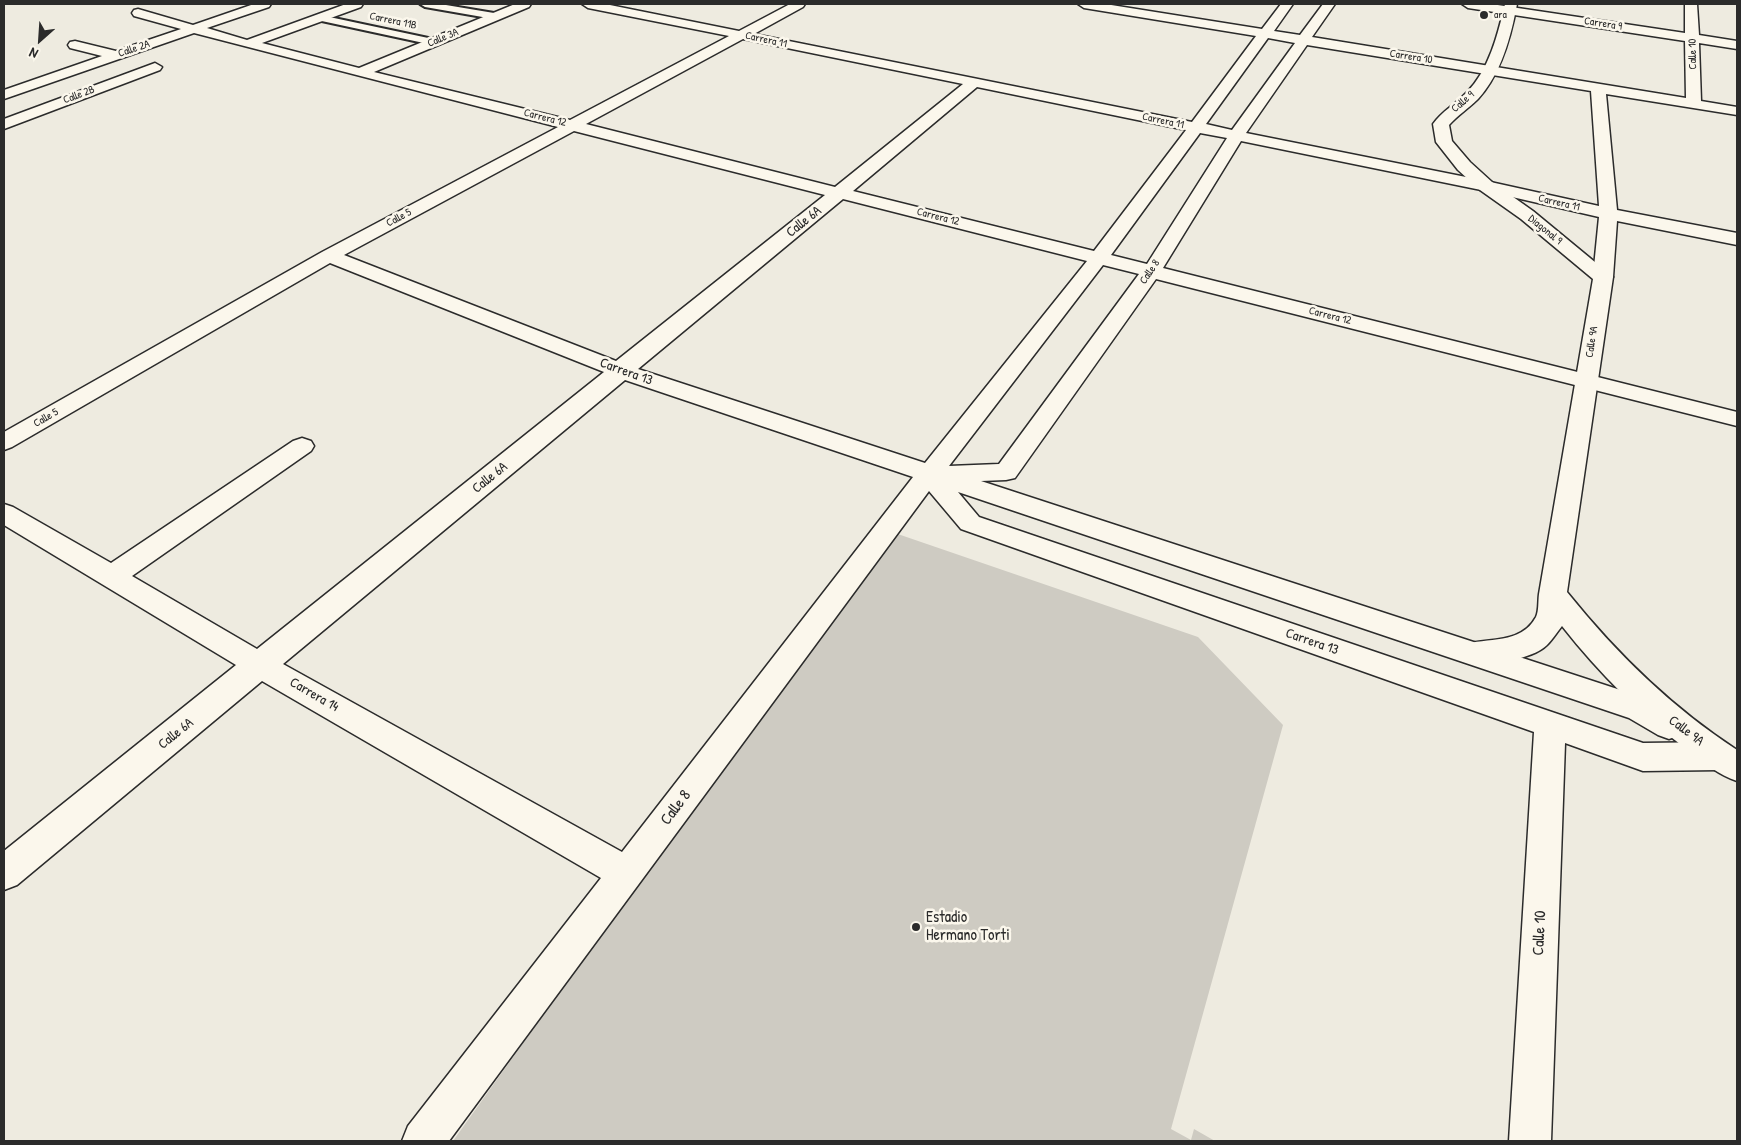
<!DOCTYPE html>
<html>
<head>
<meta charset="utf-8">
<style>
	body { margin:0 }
	#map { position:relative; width:1741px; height:1145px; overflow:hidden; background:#eeebe0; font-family:"Patrick Hand",sans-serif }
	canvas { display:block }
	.frame { position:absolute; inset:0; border:5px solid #2b2b2b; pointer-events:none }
	.north { position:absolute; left:15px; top:15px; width:50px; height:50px; -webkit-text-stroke:4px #fbf7ec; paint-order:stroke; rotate:206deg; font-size:14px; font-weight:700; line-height:20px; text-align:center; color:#2b2b2b }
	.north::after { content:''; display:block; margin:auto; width:18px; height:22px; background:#2b2b2b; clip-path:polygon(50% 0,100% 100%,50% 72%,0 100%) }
</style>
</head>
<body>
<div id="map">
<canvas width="1741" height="1145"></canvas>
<div class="frame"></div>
<div class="north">N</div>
</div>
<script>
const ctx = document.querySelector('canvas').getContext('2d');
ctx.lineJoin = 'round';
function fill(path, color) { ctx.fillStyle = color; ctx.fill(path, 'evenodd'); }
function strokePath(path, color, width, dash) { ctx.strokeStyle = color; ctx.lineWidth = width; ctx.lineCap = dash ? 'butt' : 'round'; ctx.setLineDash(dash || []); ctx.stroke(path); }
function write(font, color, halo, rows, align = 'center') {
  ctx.font = font + ' "Patrick Hand",sans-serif'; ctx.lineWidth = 5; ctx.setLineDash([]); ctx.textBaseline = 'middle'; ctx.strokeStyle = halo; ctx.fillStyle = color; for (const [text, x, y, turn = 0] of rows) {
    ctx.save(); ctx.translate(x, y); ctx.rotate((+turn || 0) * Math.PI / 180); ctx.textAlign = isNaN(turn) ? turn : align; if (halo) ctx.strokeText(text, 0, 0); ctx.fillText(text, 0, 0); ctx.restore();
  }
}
fill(new Path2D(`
	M889,531L1198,637L1283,725L1171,1129L1191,1140L1194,1129L1215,1141H453Z`), '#cecbc2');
const lane = new Path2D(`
	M420,4H440L494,13L499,16L494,19L425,7Z
	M320,15L433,39L438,42L433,45L317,20V16Z`);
const street = new Path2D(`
	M254,4H271L269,7L207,28L247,40L346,4H363L361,7L262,43L359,68L515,4H531L529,7L374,72L570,120L729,36L588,8L582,4H605L739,31L790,4H805L803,7L754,34L1192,122L1256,36L1084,8L1078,4H1105L1262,29L1281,4H1293L1274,31L1300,35L1323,4H1335L1312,37L1686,98L1685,41L1468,8L1462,4H1491L1685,33V4H1697L1699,35L1737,41V49L1699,43L1701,101L1737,107V115L1606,94L1617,210L1737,233V245L1617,221L1613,277L1610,281L1603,283L1596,281L1593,277L1599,217L1486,191L1241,141L1163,268L1737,412V426L1156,279L1015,478L1006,480L981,481L1651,700L1680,717L1685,726L1680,735L1669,739L1658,735L1629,718L958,492L979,517L1643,743L1719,742L1730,746L1735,756L1730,766L1719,770L1643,771L1565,743L1551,1141H1509L1534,732L961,529L929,491L449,1141H402L408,1126L601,878L262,681L17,885L4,890V851L236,665L4,525V504L13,507L111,563L293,441L302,438L311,441L314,446L311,451L132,576L257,649L604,372L330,263L12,447L4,450V432L322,252L558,127L194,33L4,99V90L102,56L70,48L68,45L70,42L75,41L116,51L181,29L134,16L132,13L134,10L138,9L193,25ZM1268,38L1295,43L1232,130L1206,124ZM743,39L963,84L835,187L586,124ZM1307,45L1591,91L1599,206L1486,181L1246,133ZM977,87L1186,130L1094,251L853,191ZM574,131L825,195L616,361L344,255ZM1200,133L1227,138L1147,264L1111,255ZM843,199L1087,261L925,463L638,369ZM1103,265L1139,274L999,464L949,466ZM625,380L913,477L622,852L283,664Z
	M155,63L162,67L160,70L4,129V119Z`);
const secondary = new Path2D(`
	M1505,4H1517C1511,37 1501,74 1478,99C1469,108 1458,115 1449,125L1452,141L1470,162L1492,182L1533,211L1613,277L1567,592C1616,653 1671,707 1737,750V781C1719,775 1704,763 1689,751C1641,715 1599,673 1562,626C1557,632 1553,639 1547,645C1532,660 1482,668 1462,661L1457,653L1462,645C1487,637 1521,645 1536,617C1539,611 1538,601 1539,594L1593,279L1521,219L1480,190L1458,170L1436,142L1433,124C1442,111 1456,104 1467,92C1489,70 1498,34 1505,4Z`);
strokePath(lane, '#2b2b2b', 4);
strokePath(street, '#2b2b2b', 3);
strokePath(secondary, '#2b2b2b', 3);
fill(lane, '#fbf7ec');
fill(street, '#fbf7ec');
fill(secondary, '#fbf7ec');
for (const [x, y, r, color] of [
	[1484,15,5,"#2b2b2b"],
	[916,927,5,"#2b2b2b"]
]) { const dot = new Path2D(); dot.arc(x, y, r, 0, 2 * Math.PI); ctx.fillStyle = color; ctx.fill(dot); strokePath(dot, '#fbf7ec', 2); }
write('11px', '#2b2b2b', '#fbf7ec', [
	["ara",1494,15]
], 'left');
write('11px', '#2b2b2b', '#fbf7ec', [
	["Carrera 11B",393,21,12],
	["Carrera 9",1603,24,9],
	["Calle 3A",443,38,-23],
	["Carrera 11",766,40,12],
	["Calle 2A",134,49,-19],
	["Calle 10",1693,54,-91],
	["Carrera 10",1411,57,9],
	["Calle 2B",79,95,-21],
	["Calle 9",1463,102,-41],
	["Carrera 12",545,118,14],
	["Carrera 11",1163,121,12],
	["Carrera 11",1559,203,13],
	["Carrera 12",938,217,14],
	["Calle 5",399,218,-28],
	["Diagonal 9",1545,230,39],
	["Calle 8",1150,272,-56],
	["Carrera 12",1330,316,14],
	["Calle 9A",1592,342,-81],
	["Calle 5",46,418,-30]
]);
write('14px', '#2b2b2b', '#fbf7ec', [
	["Calle 6A",804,222,-39],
	["Carrera 13",626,372,20],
	["Calle 6A",490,478,-39],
	["Carrera 13",1312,642,19],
	["Carrera 14",314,695,30],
	["Calle 9A",1686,731,37],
	["Calle 6A",176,734,-39]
]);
write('16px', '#2b2b2b', '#fbf7ec', [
	["Calle 8",676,808,-53],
	["Calle 10",1540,933,-87]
]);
write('16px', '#2b2b2b', '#fbf7ec', [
	["Estadio",926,918],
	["Hermano Torti",926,936]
], 'left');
</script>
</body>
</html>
